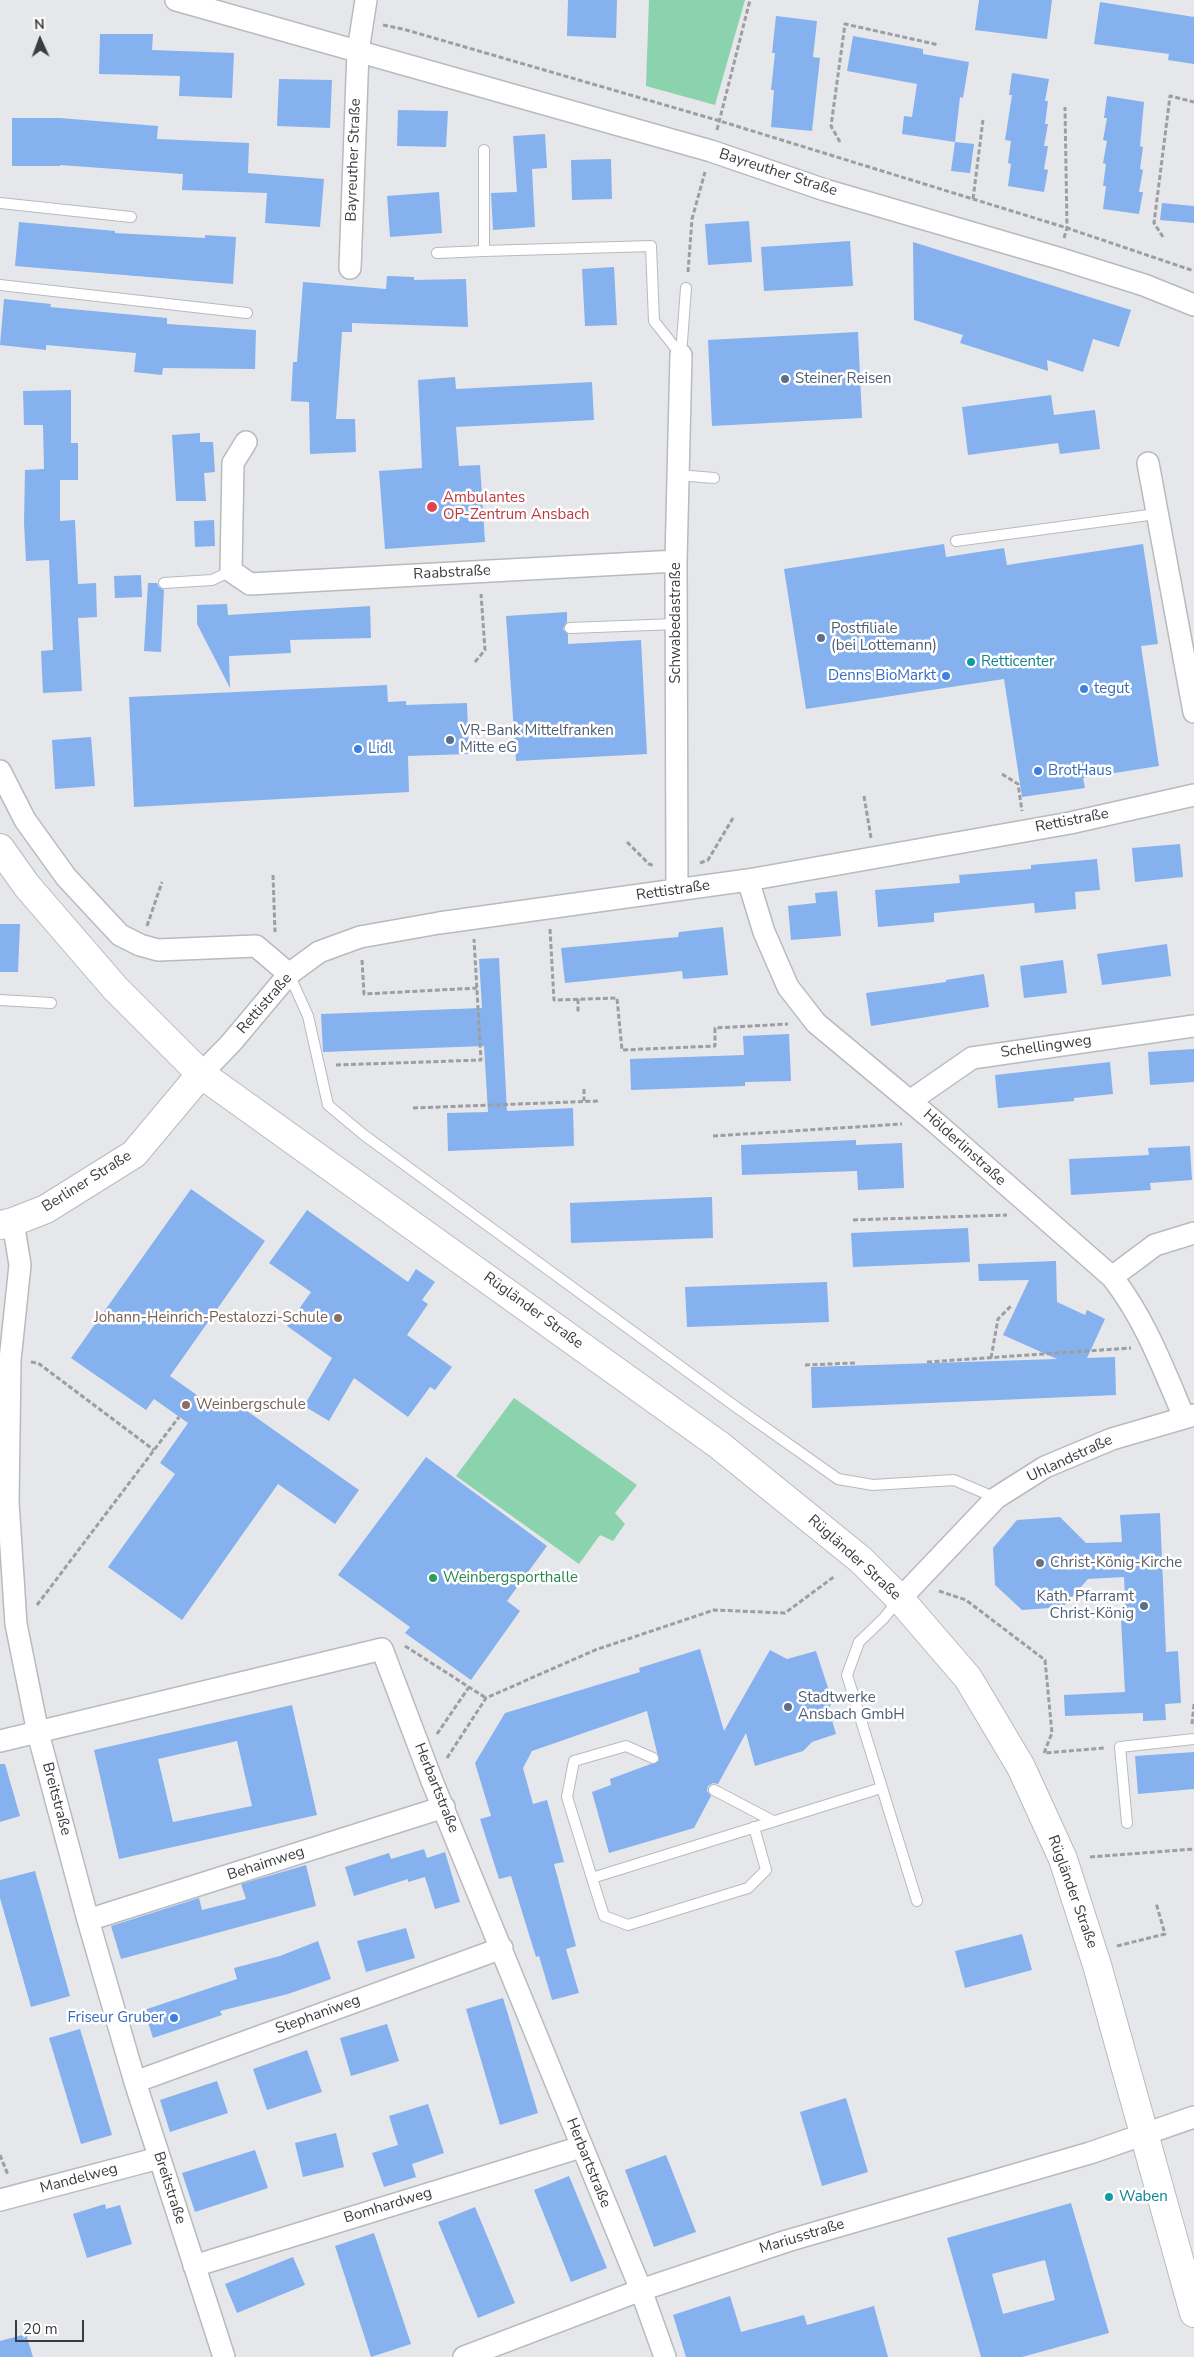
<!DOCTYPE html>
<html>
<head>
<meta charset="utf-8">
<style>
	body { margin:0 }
	#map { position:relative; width:1194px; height:2357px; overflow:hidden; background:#e5e7eb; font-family:"Nunito Sans",sans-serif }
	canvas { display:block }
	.north { position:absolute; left:15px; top:15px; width:50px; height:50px; -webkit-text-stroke:4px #fff; paint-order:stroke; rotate:358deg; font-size:14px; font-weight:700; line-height:20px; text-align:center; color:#3b3c3d }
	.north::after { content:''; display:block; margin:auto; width:18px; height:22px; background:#3b3c3d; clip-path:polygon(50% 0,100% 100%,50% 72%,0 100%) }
	.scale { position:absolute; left:15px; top:2320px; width:69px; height:22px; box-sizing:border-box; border:2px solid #3b3c3d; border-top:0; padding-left:6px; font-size:15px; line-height:18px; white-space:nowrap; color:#3b3c3d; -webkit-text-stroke:4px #fff; paint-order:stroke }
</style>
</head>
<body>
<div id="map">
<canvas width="1194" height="2357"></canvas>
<div class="north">N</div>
<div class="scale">20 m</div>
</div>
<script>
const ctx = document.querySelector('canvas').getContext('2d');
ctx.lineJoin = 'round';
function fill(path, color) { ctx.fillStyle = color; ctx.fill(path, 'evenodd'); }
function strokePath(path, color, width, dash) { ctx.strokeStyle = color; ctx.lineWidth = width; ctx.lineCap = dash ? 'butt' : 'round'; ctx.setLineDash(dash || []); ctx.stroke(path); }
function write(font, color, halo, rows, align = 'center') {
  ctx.font = font + ' "Nunito Sans",sans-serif'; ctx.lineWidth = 5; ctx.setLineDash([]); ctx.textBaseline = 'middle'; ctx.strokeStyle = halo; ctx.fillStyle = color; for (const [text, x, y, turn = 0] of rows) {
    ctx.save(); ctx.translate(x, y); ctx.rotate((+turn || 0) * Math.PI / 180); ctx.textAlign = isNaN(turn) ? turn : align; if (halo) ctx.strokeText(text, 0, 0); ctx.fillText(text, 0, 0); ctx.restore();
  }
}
fill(new Path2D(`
	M649,0H745L715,105L646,86Z
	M514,1398L637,1485L615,1513L625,1524L613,1541L600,1535L579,1564L456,1476Z`), '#8ad3ad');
fill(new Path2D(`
	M568,0H617L616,38L567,36Z
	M979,0H1052L1047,39L975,30Z
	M1100,2L1194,17V64L1168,60L1169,54L1094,44Z
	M776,16L817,21L813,57L820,58L812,131L771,127L774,90H771L775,53H772Z
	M100,34H153L152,50L234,53L232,98L179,96L180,76L99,74Z
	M853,36L923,49V54L969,62L963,98L960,97L955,142L902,134L904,116L912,117L917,84L847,71Z
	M1012,73L1049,79L1045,101H1048L1045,124H1048L1044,146H1048L1044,169L1048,170L1044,192L1008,186L1011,164L1008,163L1011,141L1005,140L1012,95H1009Z
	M279,79L332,80L330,128L277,126Z
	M1107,96L1144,102L1140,146L1143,147L1140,169L1143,170L1139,192H1143L1139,214L1103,209L1106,186H1103L1106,164L1103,163L1107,141L1103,140L1107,118H1104Z
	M398,110L448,111L446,147L397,146Z
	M12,118H60L158,126L157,139L249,143L248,173L324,179L320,227L265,223L267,193L182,190L183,174L60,165V166H12Z
	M545,134L547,168L532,169L535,227L493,230L491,193L517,192L513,136Z
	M955,142L974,144L970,173L951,171Z
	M611,159L612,199L572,200L571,160Z
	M439,192L442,233L390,237L387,196Z
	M1162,203L1194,206V223L1160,220Z
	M749,221L752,262L708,265L705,224Z
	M19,222L115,231V233L205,238V235L236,237L233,284L15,266Z
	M850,241L853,286L764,291L761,247Z
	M913,242L1131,310L1119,347L1093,339L1083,372L1047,360L1048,371L960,343L963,335L914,320Z
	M614,267L617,325L585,326L582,269Z
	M387,276L414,277V280L466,279L468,327L352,323V332H342L336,419H355L356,452L310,454L309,402L291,401L293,362H297L303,282L386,289Z
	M4,299L51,304L50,307L167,318V324L256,330L255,369L163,368L162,375L134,372L136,353L46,345V350L0,345Z
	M858,332L862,418L712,426L708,340Z
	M455,377L456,389L592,382L594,420L456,427L459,466L480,465L485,542L385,549L379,471L422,468L418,380Z
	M71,390V443H78V480H60V521L75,520L78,584L96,583L97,617L78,618L82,691L43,693L41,651L53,650L49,560L26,561L24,523L25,470L44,469L43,425H24L23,391Z
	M1051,395L1054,415L1095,410L1100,449L1060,454L1058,443L968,455L962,407Z
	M200,433V442H213L215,472L204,473L206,501H176L172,435Z
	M214,520L215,546L195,547L194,521Z
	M944,544L946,557L1004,548L1007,565L1143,544L1158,644L1141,646L1159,766L1083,778L1085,788L1022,797L1004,679L806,709L784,569Z
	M141,575L142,597L115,598L114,576Z
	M148,583H157L159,587L164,590L161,652L144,651Z
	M227,604L228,615L370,606L371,638L290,640L291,653L229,656L230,688L197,624V605Z
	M567,612V622L563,629L568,634V644L641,640L647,754L516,761L506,616Z
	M387,685L388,702L406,701V705L467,703L469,754L408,756L409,792L134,807L129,697Z
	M91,737L95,786L55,789L52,740Z
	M1180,844L1183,877L1135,882L1132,848Z
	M1097,859L1100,890L1075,892L1076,909L1035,913L1034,903L934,913V922L878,927L875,890L960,883L959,875L1031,869V865Z
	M837,891L841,936L791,940L788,906L816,903L815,893Z
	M0,924H20L18,972H0Z
	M723,927L728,975L683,979L682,971L565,983L561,948L678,937L679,932Z
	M1167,944L1171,976L1102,985L1097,954Z
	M499,958L507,1111L573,1108L574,1146L448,1151L447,1113L488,1112L484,1046L323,1052L321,1014L482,1008L479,959Z
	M1063,960L1067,993L1024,998L1020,966Z
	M984,974L989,1007L871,1026L866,993L946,982V980Z
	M789,1034L791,1081L745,1082V1086L631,1090L630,1059L744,1055L743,1036Z
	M1194,1049V1082L1150,1085L1148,1052Z
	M1110,1062L1113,1094L1074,1098V1101L998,1108L995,1075Z
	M856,1140V1145L902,1143L904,1188L858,1190L857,1171L742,1175L741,1145Z
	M1190,1146L1192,1180L1150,1183L1151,1190L1071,1195L1069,1159L1149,1155L1148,1148Z
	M191,1189L265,1241L170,1376L221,1412L230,1399L359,1490L335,1524L278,1484L182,1620L108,1567L175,1474L160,1463L188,1423L154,1399L146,1410L71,1358Z
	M712,1197L713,1238L571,1243L570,1203Z
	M307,1210L408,1282L416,1269L435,1282L422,1300L428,1304L407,1335L452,1367L435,1390L430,1387L408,1417L354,1378L329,1421L304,1406L332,1358L287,1326L311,1292L269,1263Z
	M968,1228L970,1262L853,1267L851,1233Z
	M1056,1261L1057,1302L1085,1315L1087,1310L1105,1319L1087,1358L1115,1357L1116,1395L812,1408L811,1367L1057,1359L1003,1335L1029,1280L979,1281L978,1264Z
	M827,1282L829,1322L687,1327L685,1287Z
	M426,1457L547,1546L507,1601L520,1611L471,1680L405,1633L410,1627L338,1575Z
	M1160,1513L1166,1652L1178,1651L1181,1703L1165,1704L1166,1720L1143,1721V1713L1065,1716L1064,1695L1125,1692L1121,1620H1126L1124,1577L1088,1579L1063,1607L1022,1610L995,1585L993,1548L1017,1520L1060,1517L1086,1543L1122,1542L1120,1515Z
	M700,1649L724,1731L770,1650L787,1659L816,1651L832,1700L829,1710L836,1734L812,1742L803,1751L755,1766L746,1733L718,1784L713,1783L708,1786L707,1791L711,1796L694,1828L609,1853L592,1792L611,1785L610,1779L659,1761L647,1711L532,1751L523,1768L533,1804L547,1800L564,1862L554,1864L576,1946L566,1949L579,1993L552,2000L539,1956L536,1957L511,1876L499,1879L480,1819L491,1816L475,1763L505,1713L640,1672L639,1668Z
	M292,1705L317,1815L119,1859L94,1750ZM237,1741L252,1806L173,1822L158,1759Z
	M1194,1752V1789L1138,1794L1135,1756Z
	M0,1764H5L20,1816L0,1822Z
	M424,1849L427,1858L445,1852L460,1902L435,1909L425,1877L408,1882V1879L354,1896L345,1867L389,1853L391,1859Z
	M306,1865L316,1906L121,1959L111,1926L199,1898L202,1910L246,1899L241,1884Z
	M35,1871L70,1996L31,2007L0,1898V1880Z
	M406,1928L415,1958L366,1972L357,1941Z
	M1022,1934L1032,1970L965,1988L955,1951Z
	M318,1941L331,1979L288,1994L220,2011L222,2015L153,2038L144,2010L237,1979L234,1968L280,1956Z
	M503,1998L538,2113L500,2125L466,2009Z
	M387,2024L399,2061L351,2076L340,2038Z
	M80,2029L112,2135L81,2144L49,2038Z
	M307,2050L322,2092L267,2110L253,2069Z
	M217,2081L228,2113L170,2132L160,2100Z
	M846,2098L868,2172L822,2186L800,2112Z
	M428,2104L444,2153L412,2164L416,2177L384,2187L372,2153L398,2145L389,2116Z
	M336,2133L344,2167L303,2177L295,2143Z
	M255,2150L268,2188L195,2212L182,2173Z
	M666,2155L696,2232L654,2247L625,2170Z
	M569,2176L607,2268L571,2282L534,2190Z
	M1071,2203L1109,2333L1022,2357H981L947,2238ZM1045,2260L1055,2300L1003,2314L992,2274Z
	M105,2204L106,2209L120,2205L132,2244L87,2258L73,2214Z
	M475,2207L515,2303L478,2318L438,2222Z
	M374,2233L411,2344L371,2357L335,2246Z
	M293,2257L305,2285L237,2313L225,2284Z
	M730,2296L741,2332L804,2315L807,2325L874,2306L888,2357H686L673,2315Z
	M26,2334L33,2357H0V2341Z`), '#86b1ef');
const lane = new Path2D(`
	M484,150V251L651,246L654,321L681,355
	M0,203L131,217
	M437,253L484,251
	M0,285L247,313
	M681,355L686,288
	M678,475L714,478
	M956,541L1156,514
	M164,583L212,580L231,571
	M570,628L676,624
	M289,974L308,1016L328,1105L364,1135L736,1407L838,1479L873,1485L954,1480L996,1498
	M0,1000L51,1003
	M899,1599L884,1618L859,1642L847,1675L917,1901
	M653,1758L626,1746L574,1761L567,1797L592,1878L881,1788
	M714,1790L773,1821
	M1127,1823L1120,1747L1194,1739
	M592,1878L604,1916L628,1925L748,1888L766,1870L754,1827`);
const street = new Path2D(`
	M176,0L711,151L825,190L1058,258L1144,285L1194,305
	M350,268L358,51L366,0
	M246,442L233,463L231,571L250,584L676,561
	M1148,463L1194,712
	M0,771L25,820L66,877L120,935L140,945L158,950L256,946L289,974
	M748,880L764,932L788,987L816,1023L935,1122L1112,1277C1145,1319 1163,1368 1184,1417
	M677,890L676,561L681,355
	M201,1074L231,1043L289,974L319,952L360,937L439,923L748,880L1070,823L1194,795
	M910,1101L972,1058L1194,1026
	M13,1222L20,1265L10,1360L8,1502L16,1624L38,1733L88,1920L135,2082L224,2357
	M1112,1277L1155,1245L1194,1233
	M900,1599L996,1498L1045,1467L1112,1439L1194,1415
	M0,1741L382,1649L432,1781L641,2290L665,2357
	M88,1920L444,1807
	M135,2082L502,1948
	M0,2200L159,2158
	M194,2266L581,2147
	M464,2357L641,2290L787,2241L1090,2153L1194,2117`);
const secondary = new Path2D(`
	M0,848L27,886L115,988L201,1074L719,1445L861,1560L900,1599L968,1678L1021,1767L1063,1859L1097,1965L1194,2313
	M0,1225L13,1222L46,1209L134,1154L201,1074`);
strokePath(lane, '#b8babe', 12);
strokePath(street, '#b8babe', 24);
strokePath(secondary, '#b8babe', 30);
strokePath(new Path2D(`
	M383,25L403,29L720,121L1067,228L1194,271
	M717,130L750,0
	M840,142L831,126L845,24L939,45
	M973,199L983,120
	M1163,237L1154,223L1170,96L1194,102
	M1064,238L1067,228L1065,107
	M688,272L692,219L705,172
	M475,662L485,650L481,594
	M1002,774L1018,784L1022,811
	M864,796L871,838
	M627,842L649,864L655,866
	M700,863L708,860L733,818
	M273,875L275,932
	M147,926L162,882
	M550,929L554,1000L617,998L622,1050L715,1046V1028L788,1024
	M362,960L364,994L477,988
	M578,999V1014
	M336,1065L481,1060L474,939
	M584,1089V1101
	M413,1108L598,1101
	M713,1136L902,1124
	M853,1220L1007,1215
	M991,1358L998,1319L1012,1305
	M31,1362L38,1363L154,1450
	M927,1362L1131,1348
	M805,1365L855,1363
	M939,1591L966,1600L1045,1660L1052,1733L1044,1753L1104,1748
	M37,1605L179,1417
	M405,1646L486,1698
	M1192,1724L1194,1704
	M437,1734L469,1687
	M447,1758L486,1698L595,1650L714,1610L785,1613L835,1576
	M1090,1857L1194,1849
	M1117,1946L1165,1934L1156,1903
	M0,2155L8,2175`), '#9d9ea1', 3, [5, 2.5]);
strokePath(lane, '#fff', 10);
strokePath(street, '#fff', 21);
strokePath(secondary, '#fff', 28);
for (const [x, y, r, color] of [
	[785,379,5,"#5c6f8a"],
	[432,507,6,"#e0444e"],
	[821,638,5,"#5c6f8a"],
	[971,662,5,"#0f9aa8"],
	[946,676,5,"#3f7fe0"],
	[1084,689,5,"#3f7fe0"],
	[450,740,5,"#5c6f8a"],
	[358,749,5,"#3f7fe0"],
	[1038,771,5,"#3f7fe0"],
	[338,1318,5,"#8d6e63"],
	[186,1405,5,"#8d6e63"],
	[1040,1563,5,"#6b7280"],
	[433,1578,5,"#2e9e5b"],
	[1144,1606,5,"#5c6f8a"],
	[788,1707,5,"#5c6f8a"],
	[174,2018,5,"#3f7fe0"],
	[1109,2197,5,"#0f9aa8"]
]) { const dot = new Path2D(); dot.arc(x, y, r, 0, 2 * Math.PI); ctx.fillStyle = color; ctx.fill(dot); strokePath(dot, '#fff', 2); }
write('15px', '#3b3c3d', '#fff', [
	["Bayreuther Straße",354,160,-88],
	["Bayreuther Straße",778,173,18],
	["Raabstraße",452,573,-3],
	["Schwabedastraße",676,623,-90],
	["Rettistraße",1072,821,-11],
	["Rettistraße",673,891,-8],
	["Rettistraße",265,1004,-49],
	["Schellingweg",1046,1047,-8],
	["Hölderlinstraße",964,1148,42],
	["Berliner Straße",87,1182,-32],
	["Rügländer Straße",533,1311,36],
	["Uhlandstraße",1070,1459,-25],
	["Rügländer Straße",854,1558,42],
	["Herbartstraße",436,1788,68],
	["Breitstraße",56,1799,75],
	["Behaimweg",266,1864,-18],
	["Rügländer Straße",1072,1892,70],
	["Stephaniweg",318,2015,-20],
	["Herbartstraße",588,2163,68],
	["Mandelweg",79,2179,-15],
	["Breitstraße",169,2188,72],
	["Bomhardweg",388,2206,-17],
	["Mariusstraße",802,2237,-17]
]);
write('15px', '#4e5e75', '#fff', [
	["Steiner Reisen",795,379],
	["Postfiliale",831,629],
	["(bei Lottemann)",831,646],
	["VR-Bank Mittelfranken",460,731],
	["Mitte eG",460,748],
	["Kath. Pfarramt",1134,1597,"right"],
	["Christ-König",1134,1614,"right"],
	["Stadtwerke",798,1698],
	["Ansbach GmbH",798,1715]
], 'left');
write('15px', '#be3a42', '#fff', [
	["Ambulantes",443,498],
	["OP-Zentrum Ansbach",443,515]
], 'left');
write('15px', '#0d838f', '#fff', [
	["Retticenter",981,662],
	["Waben",1119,2197]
], 'left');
write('15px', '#366cbe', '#fff', [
	["Denns BioMarkt",936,676,"right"],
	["tegut",1094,689],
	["Lidl",368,749],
	["BrotHaus",1048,771],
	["Friseur Gruber",164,2018,"right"]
], 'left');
write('15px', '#785e54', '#fff', [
	["Johann-Heinrich-Pestalozzi-Schule",328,1318],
	["Weinbergschule",196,1405,"left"]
], 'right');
write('15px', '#5b616d', '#fff', [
	["Christ-König-Kirche",1050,1563]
], 'left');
write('15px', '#27864d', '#fff', [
	["Weinbergsporthalle",443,1578]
], 'left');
</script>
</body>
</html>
